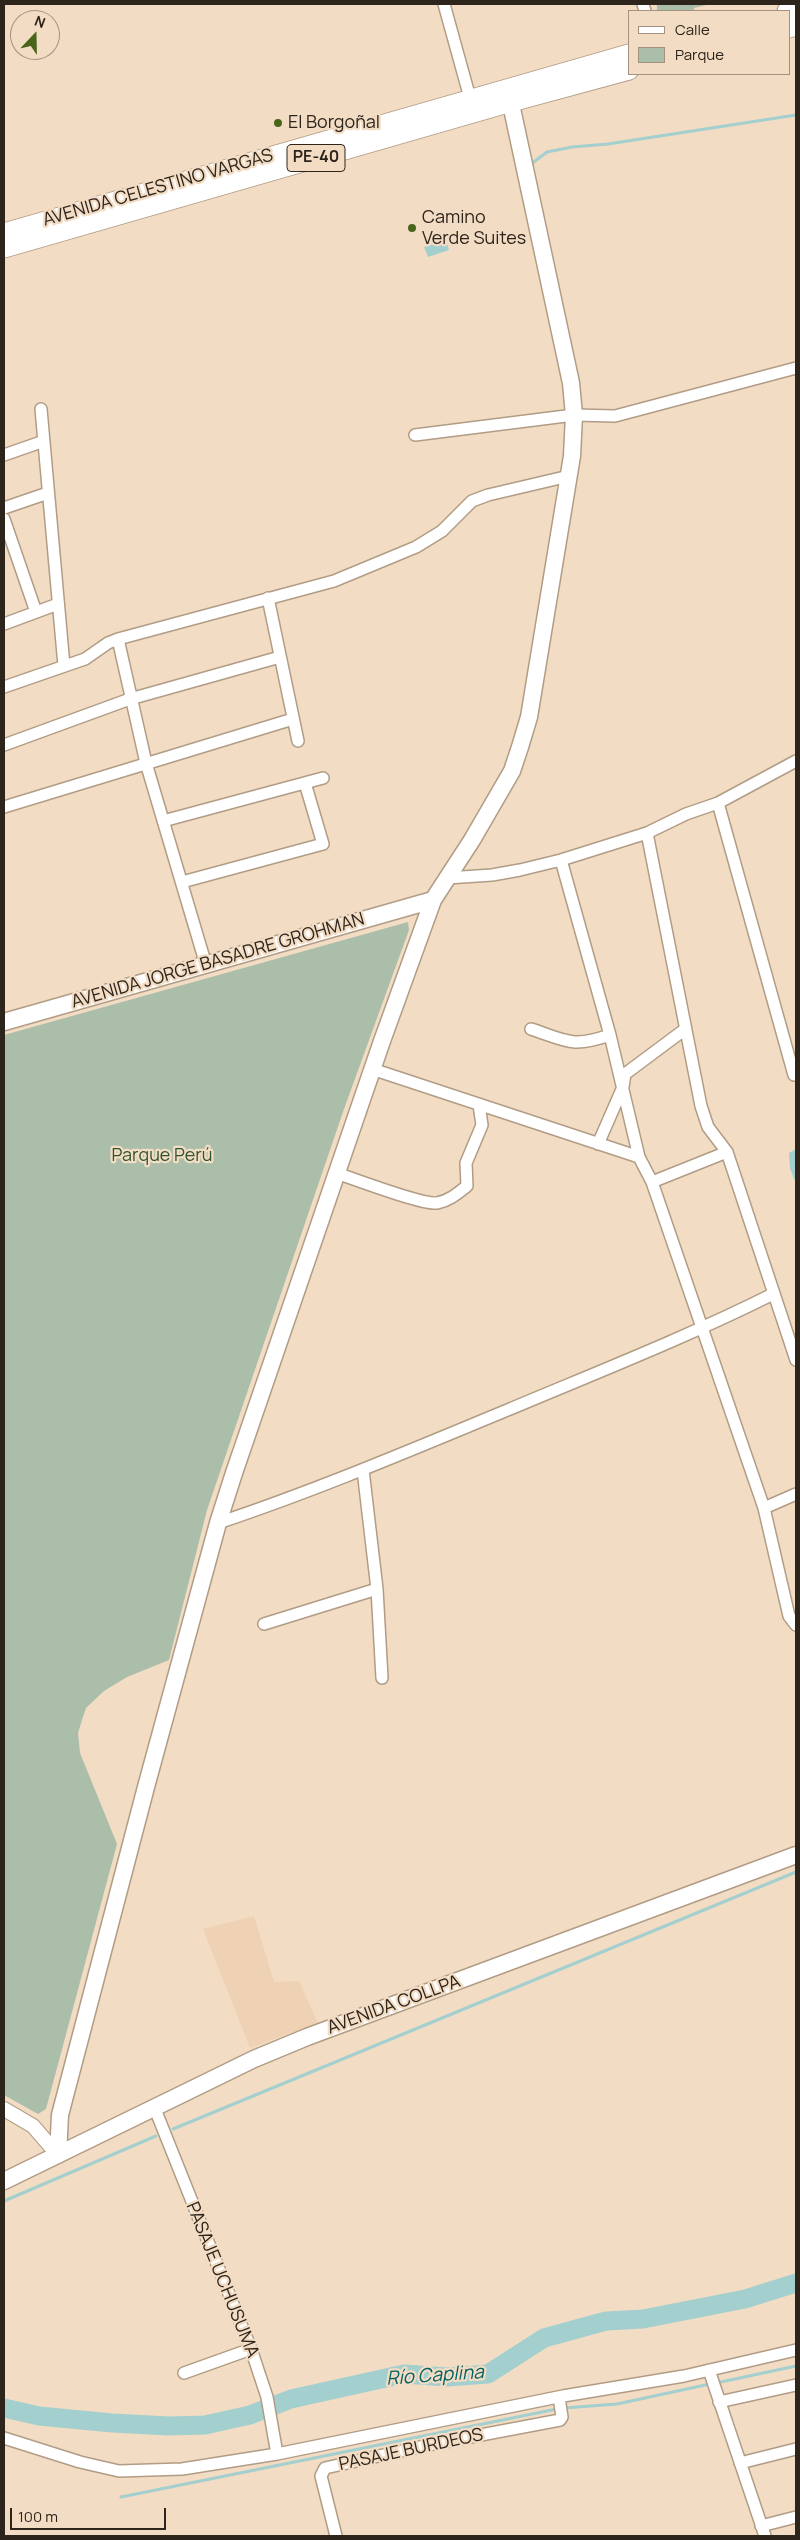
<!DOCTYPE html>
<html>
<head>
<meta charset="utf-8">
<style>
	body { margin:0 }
	#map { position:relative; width:800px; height:2540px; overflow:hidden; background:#f3dcc4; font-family:Manrope,sans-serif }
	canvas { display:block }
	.frame { position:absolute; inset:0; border:5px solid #2d241b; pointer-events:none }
	.legend { position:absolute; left:628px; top:10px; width:162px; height:65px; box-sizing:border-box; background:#f3dcc4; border:1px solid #a49280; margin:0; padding:6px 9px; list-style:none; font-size:15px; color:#2d241b }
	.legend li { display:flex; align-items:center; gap:10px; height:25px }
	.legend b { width:25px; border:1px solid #a49280 }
	.north { position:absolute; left:10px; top:10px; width:50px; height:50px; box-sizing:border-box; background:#f3dcc4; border:1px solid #a49280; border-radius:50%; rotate:21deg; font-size:14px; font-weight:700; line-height:20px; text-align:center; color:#2d241b }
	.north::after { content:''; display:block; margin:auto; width:18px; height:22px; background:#486519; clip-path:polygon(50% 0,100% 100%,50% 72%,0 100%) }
	.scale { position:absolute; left:10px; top:2508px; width:156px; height:22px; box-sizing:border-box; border:2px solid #2d241b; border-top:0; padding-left:6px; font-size:15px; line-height:18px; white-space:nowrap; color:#2d241b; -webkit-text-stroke:4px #f3dcc4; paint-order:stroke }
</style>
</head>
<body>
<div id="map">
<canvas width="800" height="2540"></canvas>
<div class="frame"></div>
<ul class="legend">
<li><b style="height:6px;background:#fff"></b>Calle</li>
<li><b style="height:14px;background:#aabea9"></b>Parque</li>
</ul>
<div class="north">N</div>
<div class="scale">100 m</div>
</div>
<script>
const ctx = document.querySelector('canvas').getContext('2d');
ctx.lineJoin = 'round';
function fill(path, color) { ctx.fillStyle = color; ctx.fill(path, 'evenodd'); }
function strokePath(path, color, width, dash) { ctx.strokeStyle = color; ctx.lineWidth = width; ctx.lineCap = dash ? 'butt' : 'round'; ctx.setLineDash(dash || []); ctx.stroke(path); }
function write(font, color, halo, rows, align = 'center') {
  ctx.font = font + ' Manrope,sans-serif'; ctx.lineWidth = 4.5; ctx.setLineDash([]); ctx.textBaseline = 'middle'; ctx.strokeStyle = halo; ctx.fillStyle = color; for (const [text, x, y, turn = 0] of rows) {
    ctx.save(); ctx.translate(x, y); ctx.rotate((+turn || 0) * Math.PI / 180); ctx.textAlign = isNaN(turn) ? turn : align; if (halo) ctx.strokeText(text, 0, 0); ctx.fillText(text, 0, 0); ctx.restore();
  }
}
fill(new Path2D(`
	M254,1916L274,1982L299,1981L318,2023L250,2048L203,1929Z`), '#efd2b4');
fill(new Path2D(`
	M657,4H710L694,8V11H657Z
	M408,922L409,930L344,1109L207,1510L169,1660L127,1677L104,1691L86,1708L82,1720L78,1733L80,1753L117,1844L46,2109L38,2114L4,2095V1035Z`), '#aabea9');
fill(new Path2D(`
	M446,240L449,250L428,257L424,247Z
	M796,1149V1184L790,1168L789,1153Z`), '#a3cfce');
strokePath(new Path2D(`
	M531,164L547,152L572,147L608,144L796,115
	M173,2129L796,1872
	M4,2201L156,2136
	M716,2383L796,2366
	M564,2408L617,2404L710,2384
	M121,2497L557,2409`), '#a3cfce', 3);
strokePath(new Path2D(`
	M4,2408L39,2416L112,2423L169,2426L205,2425L250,2415L291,2399L404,2374L447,2377L488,2374L544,2338L606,2321L643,2319L745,2299L796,2283`), '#a3cfce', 19);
const minor = new Path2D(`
	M444,4L470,98
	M643,4L645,11
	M41,409L64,666
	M415,435L574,415L615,416L796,368
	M4,455L44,441
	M4,508L48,493
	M4,519L36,612
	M268,598L298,741
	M4,624L58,604
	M118,639L146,763L206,965
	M4,687L85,659L108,643L118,639L334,581L416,547L442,531L472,501L488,495L569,476
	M4,745L130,699L280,657
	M718,803L794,1075
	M4,807L293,719
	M163,821L323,778
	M647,833L701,1106L708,1127L727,1152L796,1360
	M561,860L610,1035L639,1157L652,1182L764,1508L789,1616L796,1625
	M447,878L492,875L520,870L561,860L647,833L686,814L718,803L796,761
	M182,882L323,844L305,783
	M531,1029C567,1041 572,1048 610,1035
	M372,1069L639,1157
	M598,1144L623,1087L625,1074L684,1030
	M336,1173C355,1179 422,1205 437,1203C449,1201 458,1193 467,1186L466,1163L482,1125L479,1105
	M652,1182L727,1152
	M363,1470L377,1589L382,1678
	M764,1508L796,1494
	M218,1523C317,1490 413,1449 510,1409C598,1372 687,1337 773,1294
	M264,1624L377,1589
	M155,2109L251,2349L267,2397L277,2454
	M709,2370L765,2536
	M184,2373L251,2349
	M719,2402L796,2385
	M4,2438L80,2462L119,2471L182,2469L277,2454L563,2396L684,2376L796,2350
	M740,2463L796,2449
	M761,2526L796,2517
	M336,2536L321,2476L325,2468L428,2445L560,2420L562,2417L559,2397`);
const tertiary = new Path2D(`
	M4,2109L33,2126L58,2155`);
const secondary = new Path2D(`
	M4,1022L433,900
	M58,2155L60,2115L146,1787L218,1523L234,1473L382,1041L433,900L472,840L512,771L520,747L529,717L572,456L574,415L571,383L508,90
	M4,2181L254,2059L307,2037L796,1855`);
const trunk = new Path2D(`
	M787,11L796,9
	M789,28L796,26
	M4,233L629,54
	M4,248L511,102L629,70`);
strokePath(minor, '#b19c85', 14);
strokePath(tertiary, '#b19c85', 16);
strokePath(secondary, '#b19c85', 19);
strokePath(trunk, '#b19c85', 21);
strokePath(minor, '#fff', 11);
strokePath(tertiary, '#fff', 14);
strokePath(secondary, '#fff', 16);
strokePath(trunk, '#fff', 19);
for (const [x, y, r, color] of [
	[278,123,5,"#486519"],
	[412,228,5,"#486519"]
]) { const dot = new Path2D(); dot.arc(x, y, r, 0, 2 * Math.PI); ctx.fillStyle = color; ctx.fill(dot); strokePath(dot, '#f3dcc4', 2); }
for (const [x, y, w] of [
	[316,158,58]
]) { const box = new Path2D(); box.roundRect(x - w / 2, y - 13.5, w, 27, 4); ctx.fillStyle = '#f3dcc4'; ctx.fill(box); strokePath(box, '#2d241b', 1); }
write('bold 16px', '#2d241b', null, [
	["PE-40",316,158]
]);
write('18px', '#2d241b', '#f3dcc4', [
	["El Borgoñal",288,123],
	["Camino",422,218],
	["Verde Suites",422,239]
], 'left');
write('18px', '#2d241b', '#f3dcc4', [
	["AVENIDA CELESTINO VARGAS",158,188,-16],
	["AVENIDA JORGE BASADRE GROHMAN",218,961,-16],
	["AVENIDA COLLPA",394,2005,-20],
	["PASAJE UCHUSUMA",222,2280,68],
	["PASAJE BURDEOS",411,2450,-12]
]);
write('18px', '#2f552f', '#f3dcc4', [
	["Parque Perú",162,1156]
]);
write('italic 19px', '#046162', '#f3dcc4', [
	["Río Caplina",435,2376,-4]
]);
</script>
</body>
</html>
